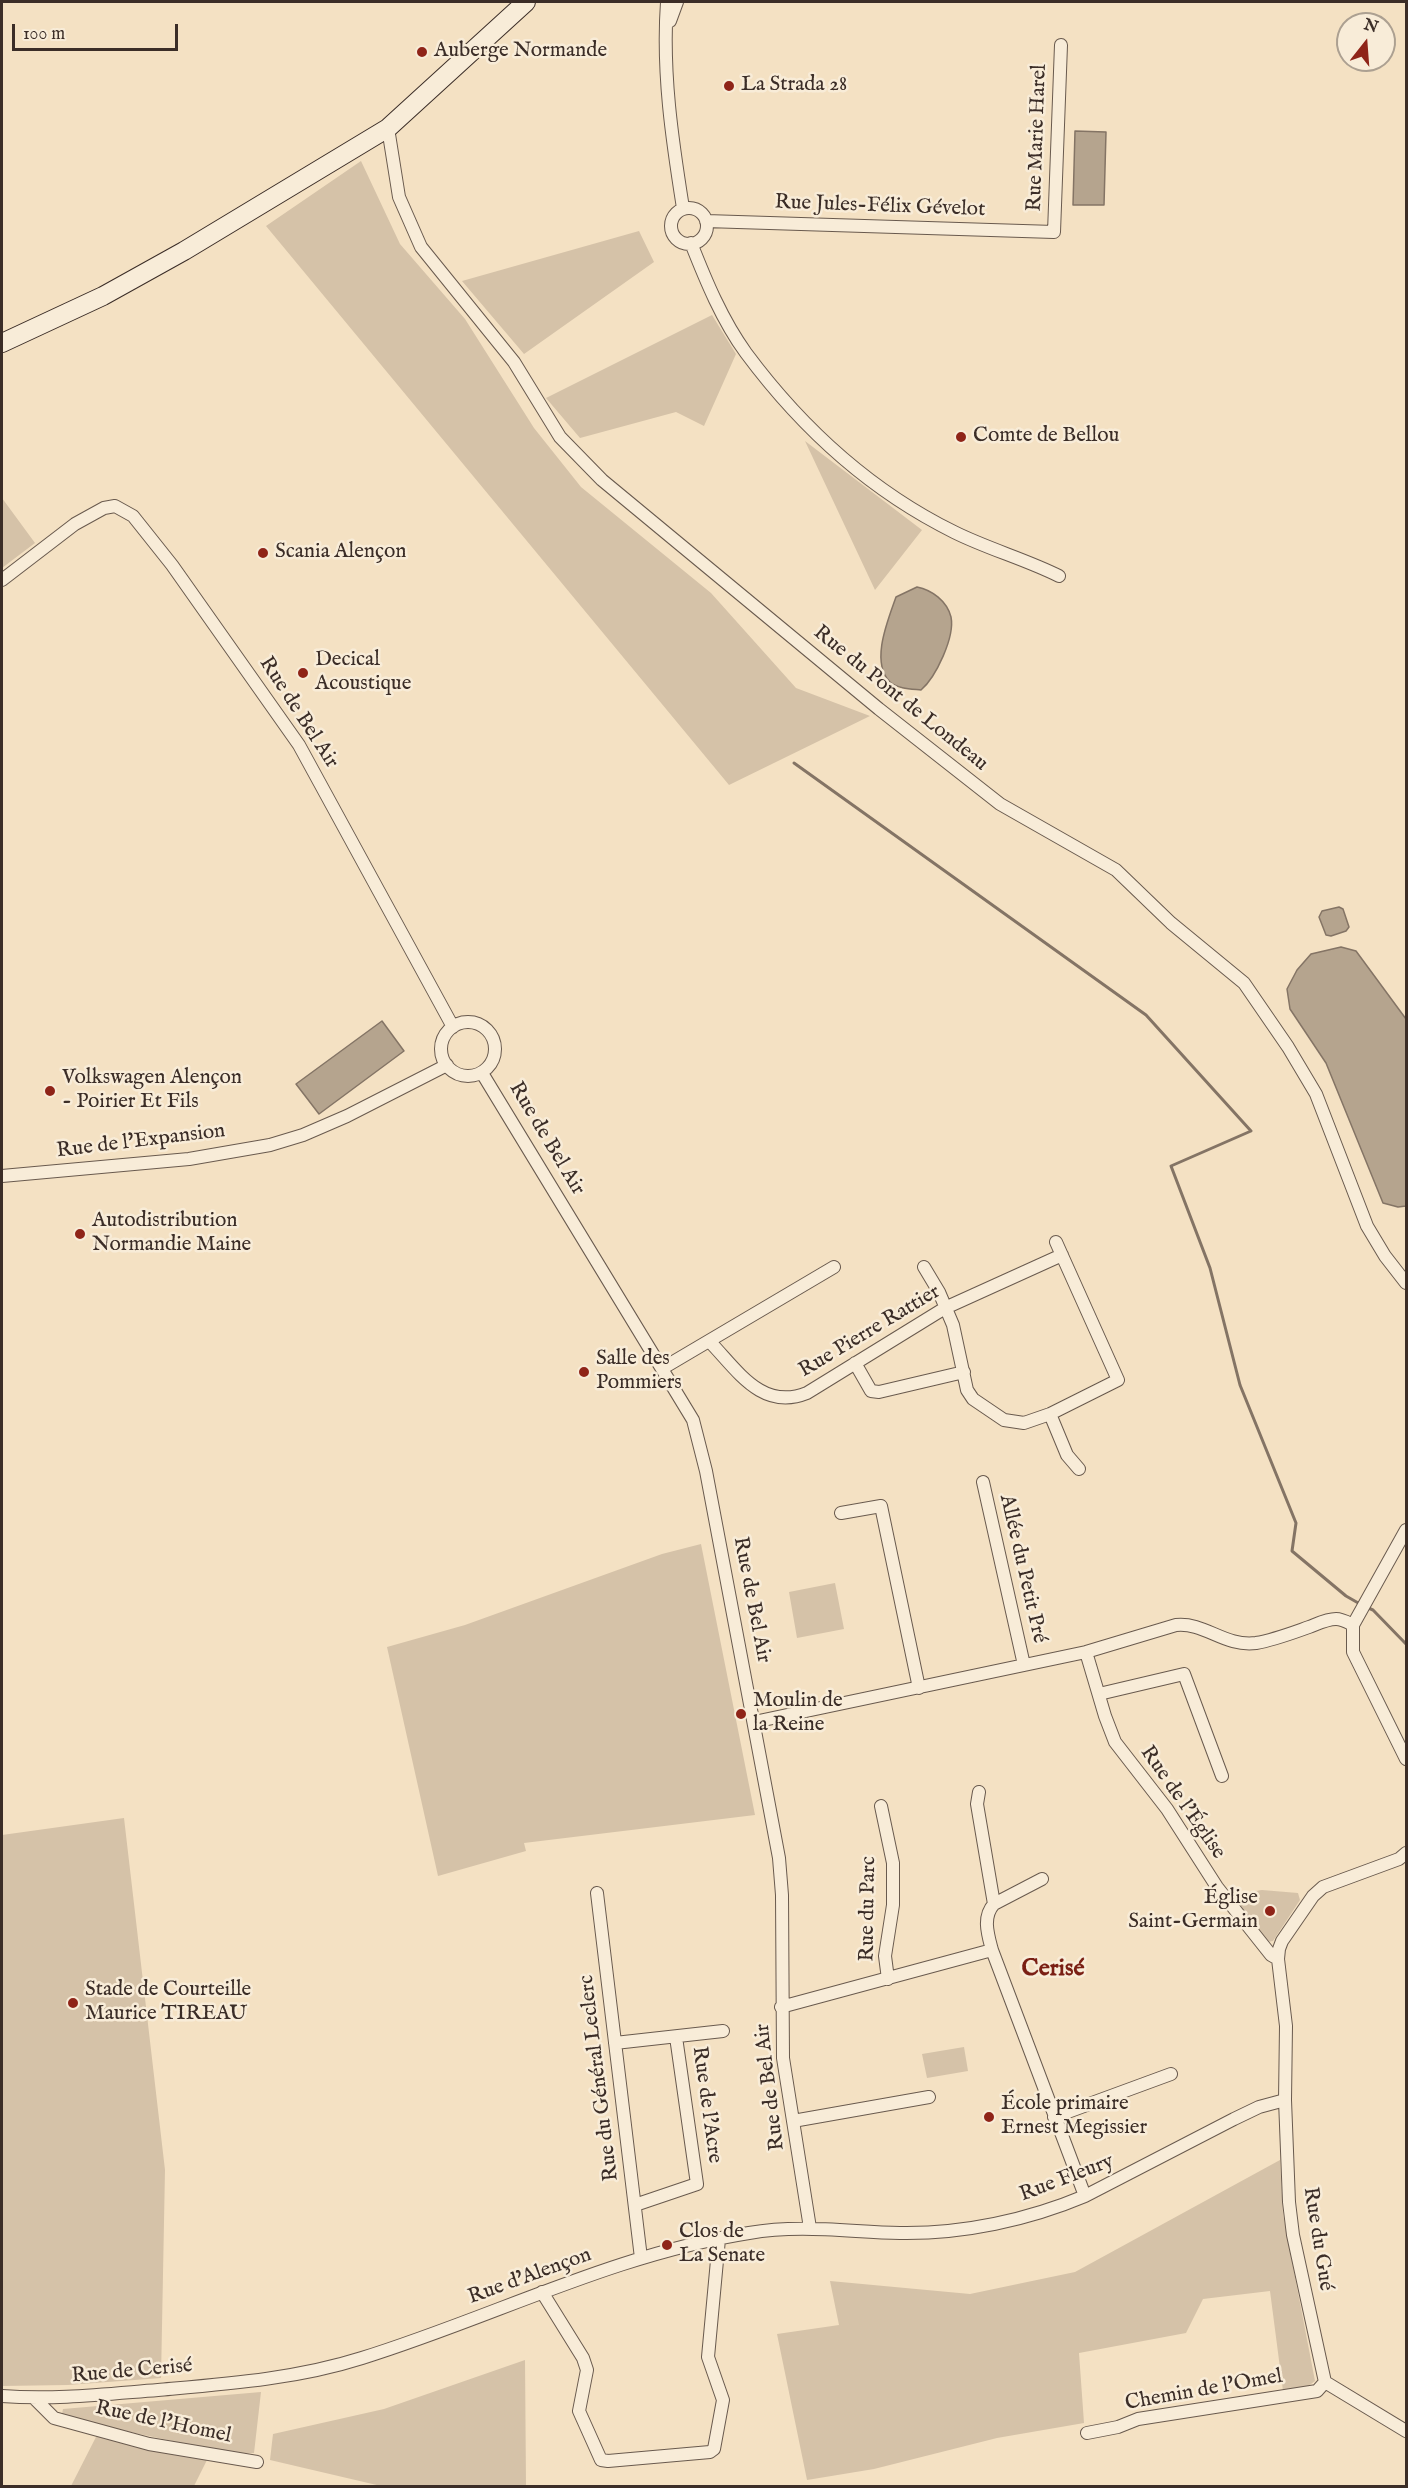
<!DOCTYPE html>
<html>
<head>
<meta charset="utf-8">
<style>
	body { margin:0 }
	#map { position:relative; width:1408px; height:2488px; overflow:hidden; background:#f4e1c3; font-family:"IM FELL English",serif }
	canvas { display:block }
	.frame { position:absolute; inset:0; border:3px solid #3b2d27; pointer-events:none }
	.north { position:absolute; left:1336px; top:12px; width:60px; height:60px; box-sizing:border-box; background:#f8ecd8; border:2px solid #aca091; border-radius:50%; rotate:17deg; font-size:16px; font-weight:700; line-height:24px; text-align:center; color:#3b2d27 }
	.north::after { content:''; display:block; margin:auto; width:21px; height:27px; background:#8f2418; clip-path:polygon(50% 0,100% 100%,50% 72%,0 100%) }
	.scale { position:absolute; left:12px; top:24px; width:166px; height:27px; box-sizing:border-box; border:3px solid #3b2d27; border-top:0; padding-left:8px; font-size:18px; line-height:21px; white-space:nowrap; color:#3b2d27; -webkit-text-stroke:4px #f8ecd8; paint-order:stroke }
</style>
</head>
<body>
<div id="map">
<canvas width="1408" height="2488"></canvas>
<div class="frame"></div>
<div class="north">N</div>
<div class="scale">100 m</div>
</div>
<script>
const ctx = document.querySelector('canvas').getContext('2d');
ctx.lineJoin = 'round';
function fill(path, color) { ctx.fillStyle = color; ctx.fill(path, 'evenodd'); }
function strokePath(path, color, width, dash) { ctx.strokeStyle = color; ctx.lineWidth = width; ctx.lineCap = dash ? 'butt' : 'round'; ctx.setLineDash(dash || []); ctx.stroke(path); }
function write(font, color, halo, rows, align = 'center') {
  ctx.font = font + ' "IM FELL English",serif'; ctx.lineWidth = 5; ctx.setLineDash([]); ctx.textBaseline = 'middle'; ctx.strokeStyle = halo; ctx.fillStyle = color; for (const [text, x, y, turn = 0] of rows) {
    ctx.save(); ctx.translate(x, y); ctx.rotate((+turn || 0) * Math.PI / 180); ctx.textAlign = isNaN(turn) ? turn : align; if (halo) ctx.strokeText(text, 0, 0); ctx.fillText(text, 0, 0); ctx.restore();
  }
}
fill(new Path2D(`
	M361,161L400,244L465,319L534,428L581,487L711,593L796,688L870,716L729,785L266,226Z
	M639,231L654,262L524,354L462,281Z
	M712,315L736,354L704,426L676,412L580,438L546,398Z
	M805,441L922,530L875,590Z
	M2,498L35,543L2,568Z
	M701,1544L755,1815L524,1843L526,1851L438,1876L387,1647L465,1625L662,1554Z
	M835,1583L844,1629L797,1638L789,1592Z
	M124,1818L165,2170L161,2378L68,2385L2,2386V1835Z
	M1262,1890L1298,1893L1300,1900L1273,1941L1267,1942L1237,1904C1238,1891 1251,1892 1262,1890Z
	M964,2047L968,2071L927,2078L922,2054Z
	M1280,2160L1283,2214L1315,2381L1307,2387L1283,2391L1270,2291L1203,2299L1186,2333L1079,2353L1084,2423L997,2438L874,2469L807,2480L777,2334L839,2325L830,2281L970,2294L1075,2272Z
	M525,2360L526,2486H381L270,2460L273,2434L384,2409Z
	M261,2392L254,2453L233,2454L102,2426L62,2414L63,2409Z
	M97,2435L207,2460L194,2486H71Z`), '#d5c2a8');
const water = new Path2D(`
	M1075,131L1106,132L1104,205H1073Z
	M917,587C932,590 947,601 951,617C955,637 936,677 921,690C911,689 898,689 890,682C870,662 888,620 896,597Z
	M1339,907L1343,909L1349,927L1346,931L1331,936L1326,935L1319,917L1322,911Z
	M1341,947L1356,951L1406,1019V1206L1398,1207L1383,1203L1326,1063L1290,1009L1287,989L1297,970L1311,954Z
	M382,1021L404,1051L319,1114L296,1084Z`);
fill(water, '#b5a48e');
strokePath(water, '#847465', 1.5);
strokePath(new Path2D(`
	M794,763L1146,1015L1251,1131L1171,1166L1210,1268L1240,1385L1296,1523L1292,1551L1346,1596L1360,1604
	M1366,1607L1373,1610L1406,1644`), '#847465', 3);
const street = new Path2D(`
	M667,2C662,72 672,139 683,208
	M670,21L677,2
	M388,128L399,197L421,247L514,362L560,437L602,480L879,709L1000,804L1116,870L1171,923L1244,983L1288,1047L1316,1094L1367,1226L1385,1256L1406,1283
	M671 226a18 18 0 1 1 36 0a18 18 0 1 1-36 0Z
	M706,221L1054,232L1061,45
	M691,243C706,281 722,320 746,353C801,427 871,491 954,532C988,549 1025,559 1059,576
	M2,580L75,524L104,508L115,506L133,516L172,565L299,745L453,1027
	M441 1049a27 27 0 1 1 54 0a27 27 0 1 1-54 0Z
	M482,1073L693,1420L706,1471L779,1858L782,1895L783,2058L810,2228
	M2,1176L189,1159L270,1145L303,1135L347,1116L447,1065
	M924,1267L939,1292L953,1325L967,1390L973,1399L1004,1420L1024,1423L1050,1414L1118,1380L1056,1242
	M710,1342C738,1371 762,1411 807,1393L945,1308L1062,1255
	M855,1363L871,1391L879,1392L964,1372
	M663,1368L834,1267
	M1050,1414L1067,1455L1079,1469
	M983,1482L1024,1665
	M841,1513L881,1506L919,1688
	M1406,1530L1353,1625V1652L1406,1759
	M1086,1652L1105,1716L1115,1742L1167,1809L1217,1887L1271,1955L1278,1959
	M1099,1694L1184,1674L1222,1776
	M754,1722L1086,1652L1176,1625C1205,1622 1224,1647 1256,1643C1274,1640 1292,1633 1309,1627C1317,1624 1327,1619 1336,1619C1342,1619 1347,1622 1353,1625
	M979,1792L977,1804L994,1904
	M881,1806L893,1863V1905L885,1956L888,1979
	M1042,1879L994,1904C982,1917 988,1935 992,1950L1085,2196
	M597,1893L641,2258
	M781,2007L992,1950
	M615,2043L723,2031
	M1054,2117L1171,2074
	M793,2121L929,2097
	M635,2205L697,2184L676,2037
	M542,2292L583,2358L587,2370L579,2411L601,2460L608,2461L710,2452L714,2449L723,2400L708,2357L719,2239
	M1325,2382L1293,2235L1289,2202L1285,2100L1286,2026L1278,1959L1279,1949L1282,1941L1313,1896L1323,1887L1399,1859L1406,1853
	M1325,2382L1406,2431
	M2,2396C54,2400 106,2394 158,2390C226,2384 296,2379 362,2358C491,2318 614,2254 749,2233C800,2224 850,2232 900,2233C963,2234 1028,2220 1085,2196L1234,2119L1259,2107L1285,2100
	M34,2398L54,2418L149,2444L257,2462
	M1087,2433L1118,2427L1138,2419L1317,2391L1325,2382`);
const secondary = new Path2D(`
	M2,343L103,296L184,251L388,128L526,2`);
strokePath(street, '#695a4e', 14);
strokePath(secondary, '#3b2d27', 20);
strokePath(street, '#f8ecd8', 12);
strokePath(secondary, '#f8ecd8', 18);
for (const [x, y, r, color] of [
	[422,52,6,"#8f2418"],
	[729,86,6,"#8f2418"],
	[961,437,6,"#8f2418"],
	[263,553,6,"#8f2418"],
	[303,673,6,"#8f2418"],
	[50,1091,6,"#8f2418"],
	[80,1234,6,"#8f2418"],
	[584,1372,6,"#8f2418"],
	[741,1714,6,"#8f2418"],
	[1270,1911,6,"#8f2418"],
	[73,2003,6,"#8f2418"],
	[989,2117,6,"#8f2418"],
	[667,2245,6,"#8f2418"]
]) { const dot = new Path2D(); dot.arc(x, y, r, 0, 2 * Math.PI); ctx.fillStyle = color; ctx.fill(dot); strokePath(dot, '#f8ecd8', 2); }
write('21px', '#3b2d27', '#f8ecd8', [
	["Auberge Normande",434,52],
	["La Strada 28",741,86],
	["Comte de Bellou",973,437],
	["Scania Alençon",275,553],
	["Decical",315,661],
	["Acoustique",315,685],
	["Volkswagen Alençon",62,1079],
	["- Poirier Et Fils",62,1103],
	["Autodistribution",92,1222],
	["Normandie Maine",92,1246],
	["Salle des",596,1360],
	["Pommiers",596,1384],
	["Moulin de",753,1702],
	["la Reine",753,1726],
	["Église",1258,1899,"right"],
	["Saint-Germain",1258,1923,"right"],
	["Stade de Courteille",85,1991],
	["Maurice TIREAU",85,2015],
	["École primaire",1001,2105],
	["Ernest Megissier",1001,2129],
	["Clos de",679,2233],
	["La Senate",679,2257]
], 'left');
write('21px', '#3b2d27', '#f8ecd8', [
	["Rue Marie Harel",1038,138,-88],
	["Rue Jules-Félix Gévelot",880,207,2],
	["Rue du Pont de Londeau",900,699,39],
	["Rue de Bel Air",298,713,57],
	["Rue de Bel Air",546,1139,59],
	["Rue de l'Expansion",141,1142,-7],
	["Rue Pierre Rattier",870,1332,-31],
	["Allée du Petit Pré",1022,1569,77],
	["Rue de Bel Air",751,1600,79],
	["Rue de l'Église",1182,1803,55],
	["Rue du Parc",869,1909,-89],
	["Rue du Général Leclerc",600,2078,-97],
	["Rue de Bel Air",771,2087,-97],
	["Rue de l'Acre",706,2105,82],
	["Rue Fleury",1067,2179,-21],
	["Rue du Gué",1317,2239,81],
	["Rue d'Alençon",530,2277,-20],
	["Rue de Cerisé",132,2372,-5],
	["Chemin de l'Omel",1204,2391,-10],
	["Rue de l'Homel",163,2423,12]
]);
write('bold 24px', '#7a1f14', '#f8ecd8', [
	["Cerisé",1053,1970]
]);
</script>
</body>
</html>
